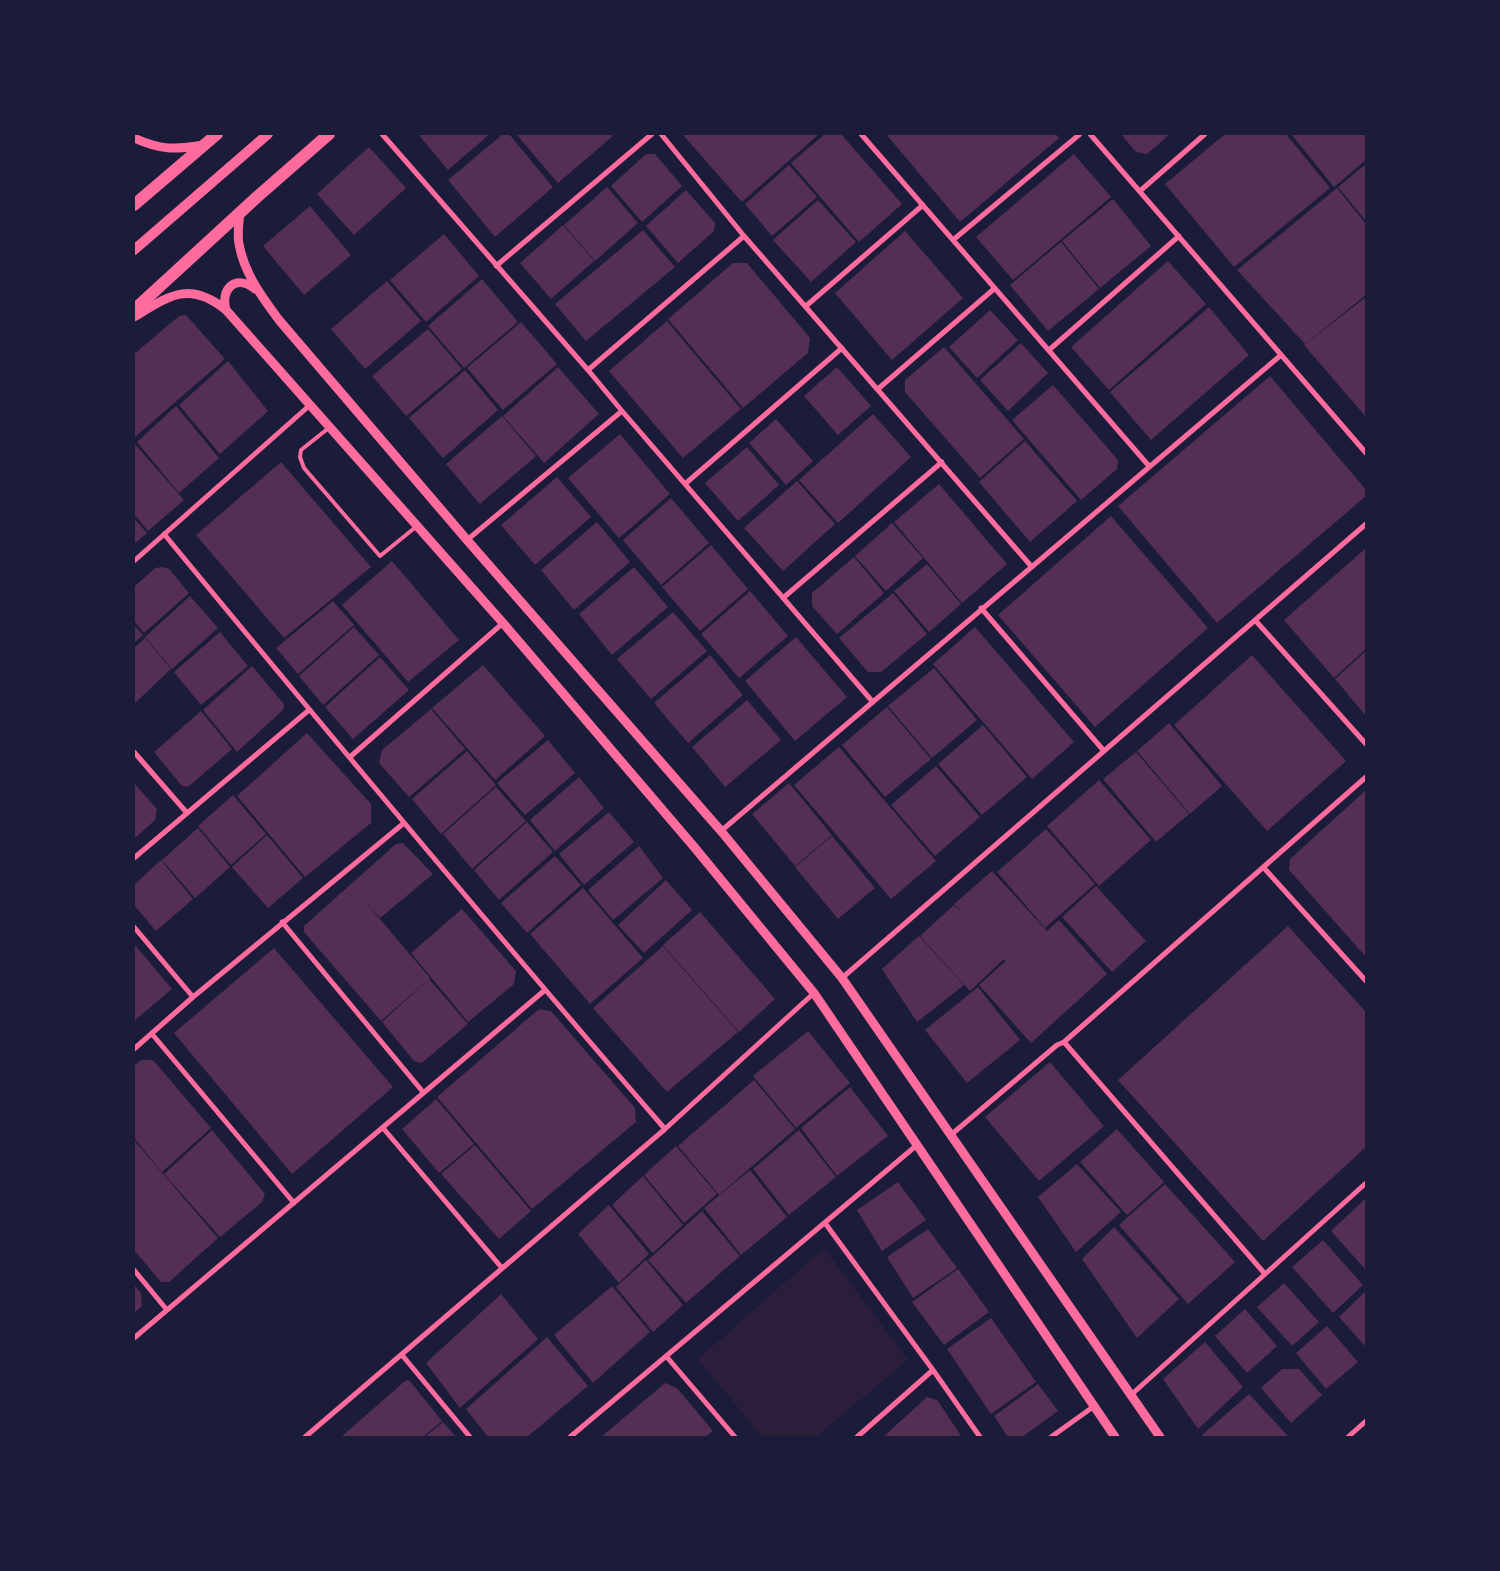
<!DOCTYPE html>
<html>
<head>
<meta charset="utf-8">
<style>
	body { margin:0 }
	#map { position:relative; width:1500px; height:1571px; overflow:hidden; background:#1b1b3a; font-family:"DejaVu Sans",sans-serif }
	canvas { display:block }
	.frame { position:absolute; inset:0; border:135px solid #1b1b3a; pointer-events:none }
</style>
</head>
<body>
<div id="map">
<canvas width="1500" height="1571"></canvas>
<div class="frame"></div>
</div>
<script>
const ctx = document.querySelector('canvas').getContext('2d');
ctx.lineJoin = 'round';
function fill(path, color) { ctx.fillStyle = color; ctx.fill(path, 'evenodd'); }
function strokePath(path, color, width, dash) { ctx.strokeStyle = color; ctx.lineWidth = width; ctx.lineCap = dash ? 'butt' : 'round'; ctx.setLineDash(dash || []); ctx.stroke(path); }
fill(new Path2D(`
	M824,1248L908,1360L816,1437H762L698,1359Z`), '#2a1e3b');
fill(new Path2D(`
	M418,134H490L448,170Z
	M503,134H509L553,187L495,237L448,180Z
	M516,134H610L613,136L558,183Z
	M682,134H819L742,202Z
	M825,134H841L902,204L859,242L791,163Z
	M886,134H1056L1059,138L960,222Z
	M1121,134H1170L1147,154L1136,152Z
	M1225,134H1286L1330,188L1234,267L1165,184Z
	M1291,134H1366V160L1334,187Z
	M369,147L406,188L354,235L317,194Z
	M646,154H655L682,186L642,222L611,186Z
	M1074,154L1111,197L1013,280L976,237Z
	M1366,164V221L1338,187Z
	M789,165L817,197L772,236L745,204Z
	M607,187L638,223L595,261L564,225Z
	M1337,188L1366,224V295L1305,344L1237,270Z
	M686,190L715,223L714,231L678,263L646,226Z
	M1113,199L1151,246L1100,288L1062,241Z
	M818,200L856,242L811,282L773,240Z
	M310,206L351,255L304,295L263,246Z
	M563,225L594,261L551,299L520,263Z
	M643,230L675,267L586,341L555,304Z
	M905,231L963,298L892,360L835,293Z
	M444,234L479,276L426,322L390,280Z
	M1061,242L1099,289L1048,331L1010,285Z
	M1168,261L1206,304L1109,390L1071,347Z
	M733,263H747L810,338L808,353L743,408L668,319Z
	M482,279L518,322L464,368L428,326Z
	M387,281L421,321L365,369L331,329Z
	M1366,297V417L1304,345Z
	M1209,307L1249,355L1151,440L1110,392Z
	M990,310L1018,340L977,378L949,347Z
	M186,315L225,359L135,437L134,354L179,316Z
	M667,321L741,409L683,458L609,371Z
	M521,322L557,364L503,410L467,368Z
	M428,329L462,369L406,416L372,376Z
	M1021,343L1048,373L1008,411L980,380Z
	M944,347L1024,439L980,478L905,392V380Z
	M228,361L268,411L220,454L179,405Z
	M558,367L599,414L544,463L503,416Z
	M837,367L871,406L838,435L804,396Z
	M465,370L498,410L443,458L409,418Z
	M1270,376L1366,490V496L1217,623L1118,506Z
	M1053,385L1118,460L1117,469L1081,500L1012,420Z
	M176,406L219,458L179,493L137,442Z
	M873,414L911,457L838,523L799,480Z
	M502,416L536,456L480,504L446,464Z
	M776,419L813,461L786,485L749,443Z
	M620,434L670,494L619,538L568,478Z
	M1025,441L1077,501L1030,542L979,482Z
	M134,443L184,500L148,531L134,514Z
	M747,447L779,485L738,521L705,483Z
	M281,462L371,567L284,638L196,535Z
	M557,477L591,517L535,565L501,525Z
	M797,481L835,524L783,571L744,528Z
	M939,484L1007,564L962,603L894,522Z
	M671,498L709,543L661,585L623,540Z
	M1111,516L1208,628L1095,727L998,615Z
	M134,518L147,533L134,544Z
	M597,522L630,562L574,610L541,570Z
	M892,523L923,558L886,591L855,556Z
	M711,545L748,589L700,631L662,587Z
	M1366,548V649L1334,678L1284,620Z
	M854,557L884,593L837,634L812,606V593Z
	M392,561L459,640L408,682L342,605Z
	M927,564L961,604L929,632L894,591Z
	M163,567L169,569L189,593L144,633L134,621V587L155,568Z
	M634,567L668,607L612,655L579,614Z
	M750,591L788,636L739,678L701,634Z
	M893,593L927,634L881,672H868L839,638Z
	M190,596L218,628L172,669L145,637Z
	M333,601L354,625L298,674L276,648Z
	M673,612L707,651L651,699L617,659Z
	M134,625L143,635L134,643Z
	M354,627L379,655L323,705L299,676Z
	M975,627L1074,742L1032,779L933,664Z
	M220,632L248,666L201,705L174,672Z
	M796,637L847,697L795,741L745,681Z
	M145,638L171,669L134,704V648Z
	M1366,651V716L1335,679Z
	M710,655L743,695L688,743L654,703Z
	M1252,655L1346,761L1267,831L1174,725Z
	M380,657L409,690L353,739L325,707Z
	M483,665L545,736L495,780L432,708Z
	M252,666L284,704L283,710L237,752L203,710Z
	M934,668L977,720L932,758L888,706Z
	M747,700L781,740L725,787L692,747Z
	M887,707L931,759L885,797L842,745Z
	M431,709L465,749L409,797L379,763L382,750Z
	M201,711L232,749L188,787L182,786L154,752Z
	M1169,723L1222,786L1190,814L1137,751Z
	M983,725L1027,777L982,815L938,764Z
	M307,733L371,804V823L305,877L237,796Z
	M548,740L575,773L525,815L497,783Z
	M839,747L936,861L891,899L794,785Z
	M467,751L496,785L441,834L412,799Z
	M1136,752L1189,814L1156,842L1103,779Z
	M936,766L980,817L935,856L891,805Z
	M579,777L604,808L555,851L530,820Z
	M1099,780L1151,840L1099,886L1047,826Z
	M134,783L157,809L155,820L134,839Z
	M789,783L832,835L795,866L752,814Z
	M496,787L526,821L472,869L443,834Z
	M1366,790V957L1289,870L1290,859Z
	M233,795L266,834L231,865L198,826Z
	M609,812L634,842L584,885L559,854Z
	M527,822L553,852L499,900L474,870Z
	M198,828L230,867L195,898L162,860Z
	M1046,829L1095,884L1045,928L997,872Z
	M267,835L303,878L268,908L232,867Z
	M832,836L875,888L838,919L795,867Z
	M403,843L433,874L380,918L362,898L430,978L381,1021L304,932V926L396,844Z
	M639,846L663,878L613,920L588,890Z
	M555,856L581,885L527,933L501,903Z
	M161,860L193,899L156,931L134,905V885Z
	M992,871L1047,931L1059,920L1107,974L1031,1043L979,985L1006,961L1004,959L970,991L920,936L954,905L965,916L954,904Z
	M666,880L692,910L644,953L618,925Z
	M1096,886L1146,941L1112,972L1062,917Z
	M583,888L643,958L590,1004L530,934Z
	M462,909L516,971L514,984L468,1022L411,953Z
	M700,912L775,999L739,1032L663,945Z
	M1288,926L1366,1012V1147L1263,1241L1118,1080Z
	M919,936L964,985L917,1022L882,969Z
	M134,944L172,989L134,1021Z
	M663,946L738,1032L667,1092L593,1008Z
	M274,948L393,1087L292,1174L174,1033Z
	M429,979L468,1024L422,1063L414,1061L382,1022Z
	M978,987L1020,1040L967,1083L925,1030Z
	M539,1009L551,1011L635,1108L636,1122L532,1209L437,1097Z
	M808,1031L850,1083L796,1128L753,1076Z
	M141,1060H153L211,1128L162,1172L134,1138V1066Z
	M1050,1062L1104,1126L1039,1181L985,1117Z
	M754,1080L795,1129L719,1195L678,1146Z
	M850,1087L888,1136L837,1176L801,1128Z
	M436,1099L474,1144L439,1173L402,1129Z
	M1117,1129L1164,1182L1127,1215L1080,1162Z
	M212,1130L265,1194L262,1202L220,1237L164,1174Z
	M799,1130L836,1177L789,1215L753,1169Z
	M134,1140L218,1238L169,1282H161L134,1250Z
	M475,1145L531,1211L499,1239L441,1174Z
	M676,1146L717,1194L684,1223L644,1175Z
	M1077,1164L1121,1212L1076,1252L1038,1197Z
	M750,1170L787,1217L741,1255L704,1208Z
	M643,1176L683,1225L653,1253L612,1205Z
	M898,1182L926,1220L882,1251L857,1210Z
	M1165,1184L1235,1262L1188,1304L1119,1225Z
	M1365,1199L1366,1201V1270L1331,1231Z
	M609,1205L649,1254L619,1283L578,1234Z
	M702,1211L740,1256L686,1303L648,1260Z
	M1114,1227L1179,1299L1137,1338L1082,1259Z
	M928,1229L957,1268L913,1298L887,1257Z
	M1323,1240L1363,1285L1333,1313L1292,1267Z
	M646,1260L683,1305L653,1332L616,1287Z
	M958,1269L989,1312L944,1345L912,1302Z
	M1284,1283L1319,1322L1292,1346L1257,1307Z
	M134,1285L141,1293L142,1306L134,1313Z
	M612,1286L650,1332L593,1383L554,1335Z
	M1366,1291V1347L1339,1317Z
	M501,1294L538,1339L460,1408L426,1363Z
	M1245,1309L1277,1346L1247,1373L1215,1336Z
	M991,1318L1036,1382L991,1414L947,1349Z
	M1327,1326L1358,1362L1326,1389L1296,1353Z
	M547,1337L588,1386L527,1437H488L466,1409Z
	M1205,1342L1243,1387L1198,1429L1163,1379Z
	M1282,1369H1299L1322,1395L1291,1423L1261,1388Z
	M409,1380L442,1421L423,1437H341L405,1381Z
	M665,1383L677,1388L713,1431L705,1437H601Z
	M1038,1384L1058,1411L1022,1437H1008L994,1416Z
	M1249,1394L1289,1437H1204L1202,1435Z
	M927,1397L937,1400L962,1437H883Z
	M443,1422L456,1437H425Z`), '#542f53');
strokePath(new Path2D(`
	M330,427L301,450L300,457L304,468L380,556L417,526`), '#ff6b9d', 4);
strokePath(new Path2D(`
	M382,134L588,370L622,411L872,701
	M661,134L744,236L1031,566
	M861,134L1149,466
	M1090,134L1366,453
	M1140,191L1205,134
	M953,240L1080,134
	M496,266L652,134
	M806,306L923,205
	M1049,350L1179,236
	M588,370L744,236
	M878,389L995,288
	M685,484L842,348
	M164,534C329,734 495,933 665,1129
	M467,540L622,411
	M134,561L310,405
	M783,598L942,462
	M981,608L1104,751
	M1255,620L1366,744
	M134,752L187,813
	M350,757L503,623
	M721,831L1281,355
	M134,858L309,710
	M1264,868L1366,981
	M282,922L423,1092
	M134,927L193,997
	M842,978L1366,524
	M152,1034L294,1203
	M1064,1042L1265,1274
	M134,1049L193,997L404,823
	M383,1128L502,1268
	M952,1134L1057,1045L1064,1042L1366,777
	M825,1223L933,1370L980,1437
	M134,1270L167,1310
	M134,1338L545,990
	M402,1355L470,1437
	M666,1356L735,1437
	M1131,1395L1366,1183
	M305,1437L665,1129L814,993
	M570,1437L917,1145
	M857,1437L933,1370
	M1051,1437L1093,1407
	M1348,1437L1366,1421`), '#ff6b9d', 5);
strokePath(new Path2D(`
	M134,138C161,150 174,150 204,145
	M240,212C239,222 237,234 239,244C244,273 262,297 279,320L467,540L721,831L842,978L1160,1437
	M226,310C220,288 236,274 255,289
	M134,317C169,296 189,280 226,310L503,623L695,848L814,993L1115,1437`), '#ff6b9d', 9);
strokePath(new Path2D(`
	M134,250L268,134`), '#ff6b9d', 10);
strokePath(new Path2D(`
	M134,205L217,134
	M134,310L257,197L329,134`), '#ff6b9d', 12);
</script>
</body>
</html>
